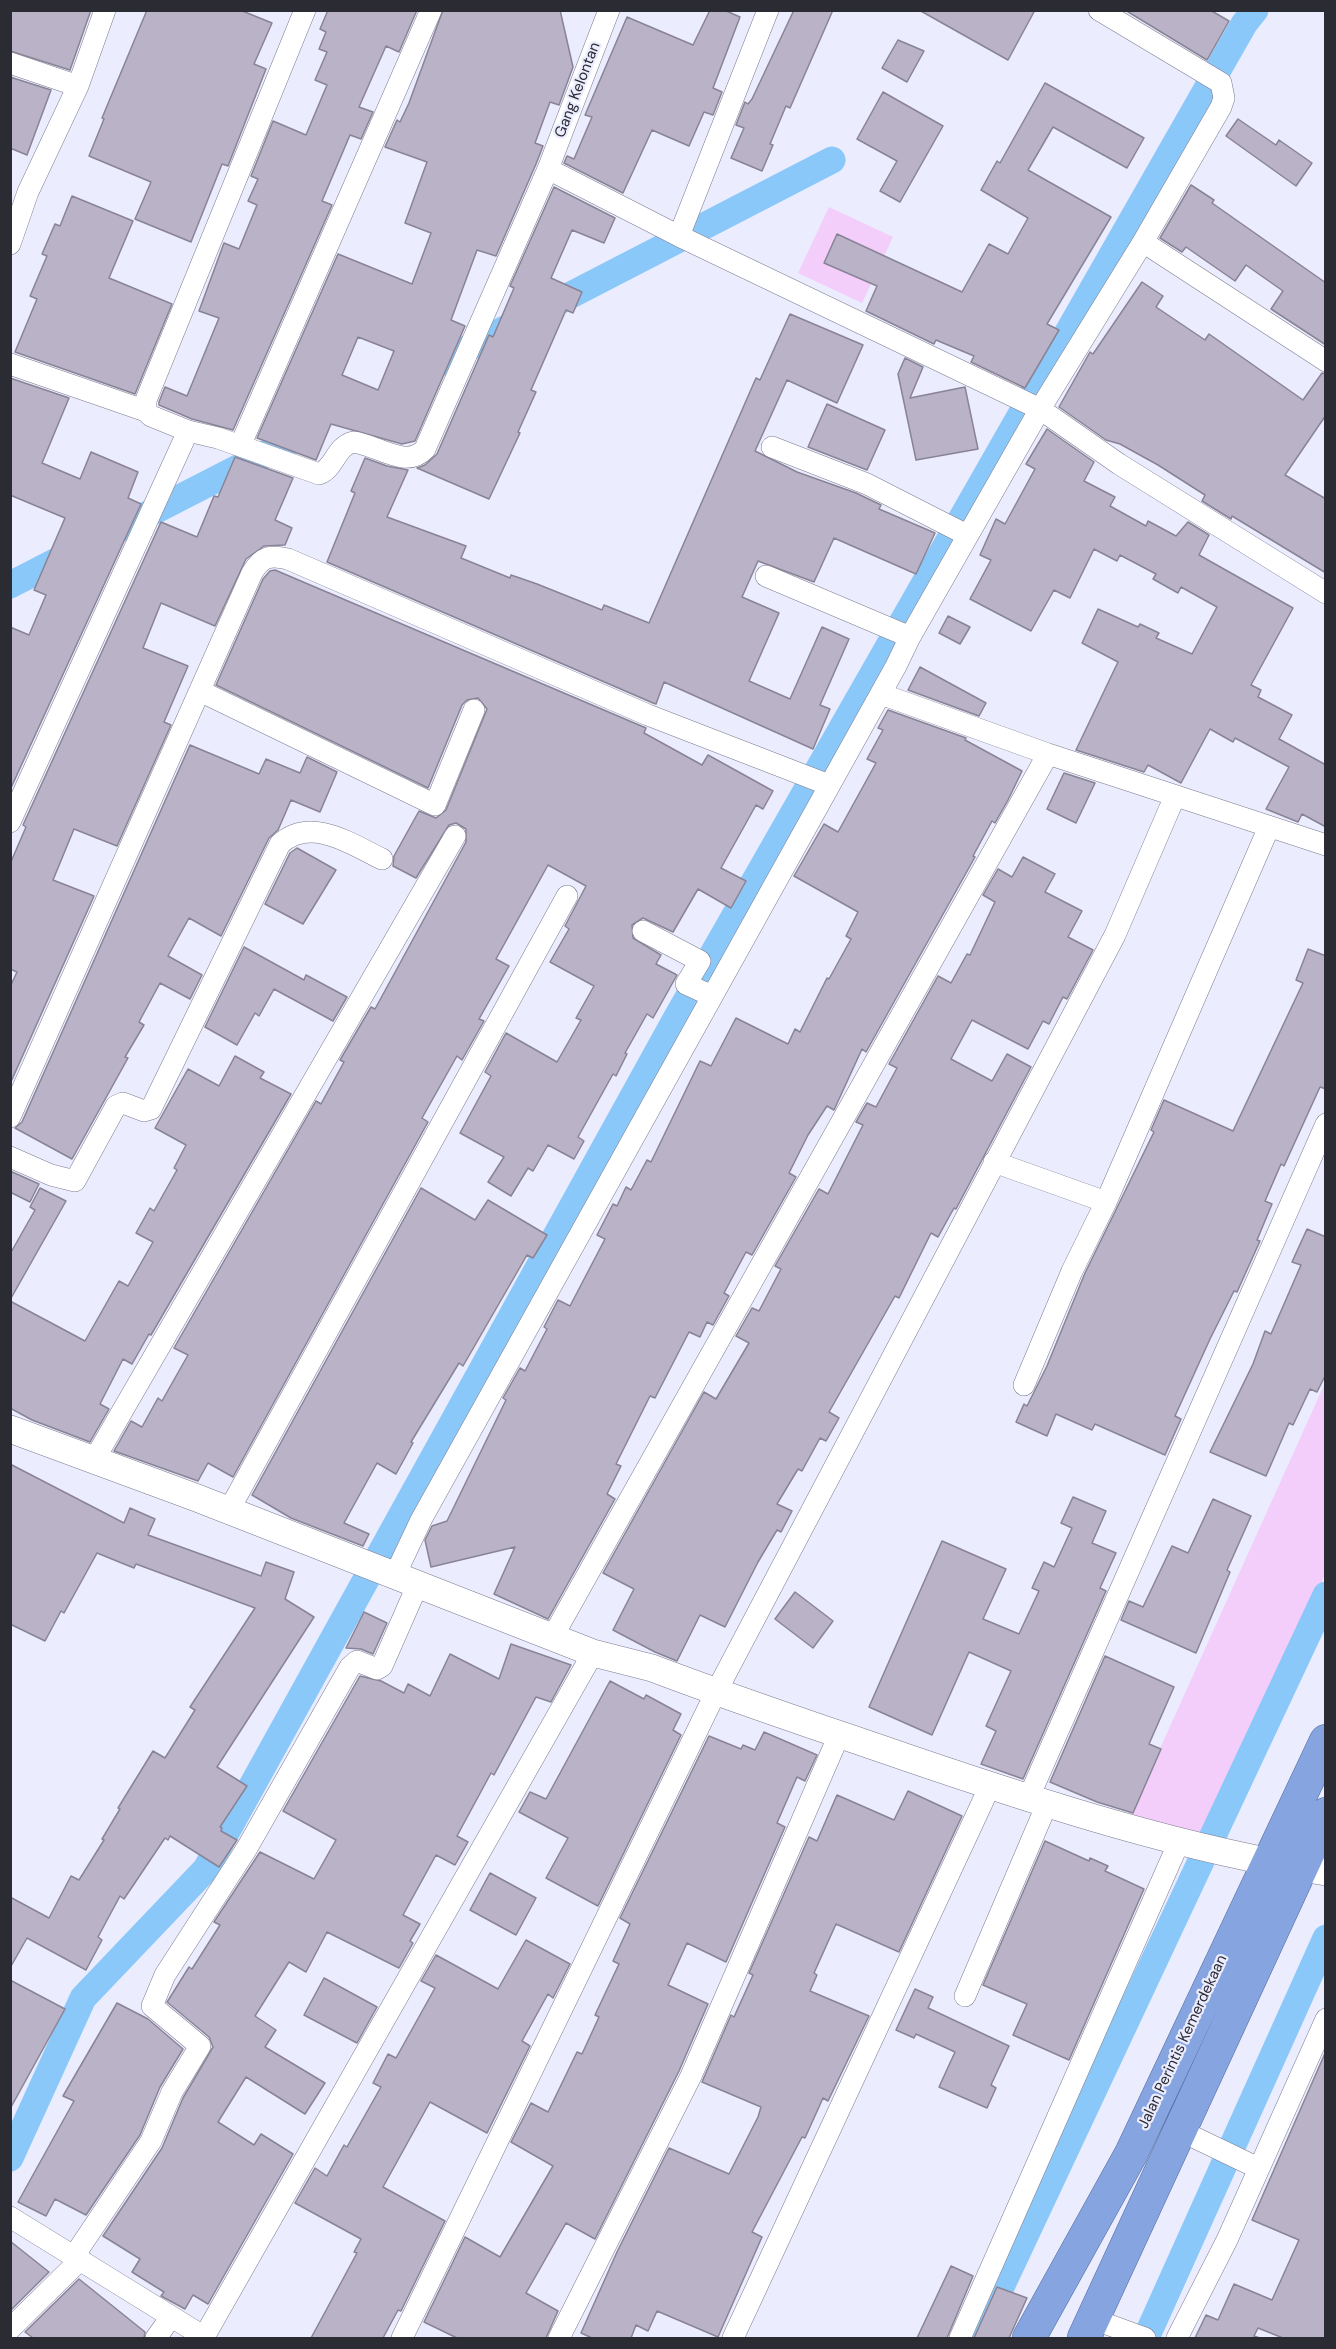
<!DOCTYPE html>
<html>
<head>
<meta charset="utf-8">
<style>
	body { margin:0 }
	#map { position:relative; width:1336px; height:2349px; overflow:hidden; background:#ebecfe; font-family:"DM Sans",sans-serif }
	canvas { display:block }
	.frame { position:absolute; inset:0; border:12px solid #2a2b33; pointer-events:none }
</style>
</head>
<body>
<div id="map">
<canvas width="1336" height="2349"></canvas>
<div class="frame"></div>
</div>
<script>
const ctx = document.querySelector('canvas').getContext('2d');
ctx.lineJoin = 'round';
function fill(path, color) { ctx.fillStyle = color; ctx.fill(path, 'evenodd'); }
function strokePath(path, color, width, dash) { ctx.strokeStyle = color; ctx.lineWidth = width; ctx.lineCap = dash ? 'butt' : 'round'; ctx.setLineDash(dash || []); ctx.stroke(path); }
function write(font, color, halo, rows, align = 'center') {
  ctx.font = font + ' "DM Sans",sans-serif'; ctx.lineWidth = 4.5; ctx.setLineDash([]); ctx.textBaseline = 'middle'; ctx.strokeStyle = halo; ctx.fillStyle = color; for (const [text, x, y, turn = 0] of rows) {
    ctx.save(); ctx.translate(x, y); ctx.rotate((+turn || 0) * Math.PI / 180); ctx.textAlign = isNaN(turn) ? turn : align; if (halo) ctx.strokeText(text, 0, 0); ctx.fillText(text, 0, 0); ctx.restore();
  }
}
fill(new Path2D(`
	M829,207L893,237L862,303L798,273Z
	M1325,1383V1574L1205,1840L1130,1815Z`), '#f3cefa');
strokePath(new Path2D(`
	M420,373L832,160
	M10,585L312,430
	M10,2158L83,1998L206,1869L677,1017L1244,24L1255,10
	M977,2338L1326,1595
	M1146,2338L1326,1938`), '#8ac8fa', 27);
const building = new Path2D(`
	M10,10H91L70,70L10,51Z
	M147,10H240L272,23L254,64L266,69L228,166L222,164L191,242L135,219L151,182L89,156L104,119L102,118Z
	M328,10H417L399,52L386,46L359,107L373,112L361,139L350,135L322,201L332,205L233,430L192,419L159,405V402L165,387L187,396L219,318L199,311L224,243L239,249L257,205L248,201L258,179L251,176L273,121L306,135L327,85L315,80L327,52L319,49L326,32L320,29Z
	M443,10H560L573,67L559,105L550,102L535,143L543,146L536,164L496,256L477,250L451,320L465,326L415,441L402,444L331,424L316,460L257,438L338,254L412,284L431,233L405,223L427,162L385,147L397,120L400,122L409,103ZM358,337L394,351L378,390L342,375Z
	M710,10H724L740,17L713,88L722,92L713,115L704,112L689,146L652,130L623,193L564,163L567,156L574,159L592,117L585,115L627,17L693,45Z
	M794,10H833L790,108L786,106L770,144L773,145L762,171L731,158L744,128L736,125L745,102L748,104L752,99Z
	M919,10H1035L1008,60Z
	M1125,10H1210L1229,21L1207,60Z
	M898,40L924,51L907,82L882,68Z
	M10,77L51,90L27,155L10,148Z
	M1045,83L1144,138L1127,168L1053,127L1028,170L1111,217L1047,324L1059,330L1025,388L971,362L974,356L936,340L934,344L866,311L877,286L824,263L837,234L962,292L989,244L1008,254L1028,218L981,190L997,161L1000,163Z
	M883,92L943,126L900,202L880,191L897,161L857,139Z
	M1238,119L1276,145L1279,140L1312,163L1296,186L1226,136Z
	M1191,185L1214,200L1212,203L1326,283V345L1271,309L1283,291L1246,265L1235,281L1186,247L1182,252L1160,238Z
	M554,187L615,218L604,243L572,230L551,278L582,292L573,313L566,310L531,390L536,392L518,432L520,433L489,499L417,468L425,465L437,454L489,335L493,337L514,288L510,286Z
	M72,196L133,221L109,278L172,304L135,394L15,352L37,299L30,296L47,256L42,254L55,224L60,226Z
	M1142,282L1163,296L1156,307L1205,340L1209,334L1303,400L1322,373L1326,374V415L1285,475L1326,499V573L1232,516L1231,519L1202,501L1205,495L1158,465L1120,444L1106,440L1059,407L1090,352L1093,354Z
	M790,314L863,345L837,403L787,380L755,451L797,472L856,493L881,505L879,509L935,533L916,574L834,538L814,582L758,561L742,597L779,613L749,681L790,699L822,627L849,639L820,705L830,709L813,749L664,682L656,704L653,703L327,562L355,493L351,491L365,458L387,466L408,470L387,517L466,546L461,558L510,578L511,575L537,584L602,610L604,605L649,623L756,378L760,380Z
	M905,358L923,367L910,398L965,387L978,449L916,460L898,374Z
	M10,378L69,398L42,463L80,479L91,452L138,472L128,498L141,504L10,790V627L29,635L46,595L34,590L65,518L10,495Z
	M827,404L885,430L867,470L808,447Z
	M1047,429L1094,462L1084,481L1115,497L1110,506L1146,526L1148,521L1176,536L1188,522L1209,535L1199,555L1293,608L1251,685L1261,690L1258,697L1292,715L1279,739L1326,765V827L1302,814L1298,822L1266,809L1289,767L1235,738L1233,742L1210,729L1181,783L1148,765L1144,772L1076,750L1118,662L1082,643L1098,609L1138,627L1140,624L1159,633L1156,638L1192,654L1217,607L1181,587L1178,593L1153,579L1156,574L1120,555L1117,561L1094,549L1070,598L1054,590L1031,631L970,599L991,560L980,555L996,519L1005,524L1035,469L1026,464Z
	M235,457L293,478L275,520L292,528L285,545L264,546L246,559L215,626L161,603L143,648L188,666L164,722L171,725L117,846L74,829L53,880L94,896L10,1084V987L17,972L10,969V864L26,827L23,825L161,522L197,537L214,496L218,497Z
	M275,570L646,728L644,733L702,765L708,755L773,791L763,809L756,805L721,868L746,881L731,908L698,889L673,932L643,918L632,925L633,938L661,955L656,964L677,975L653,1018L647,1014L625,1053L627,1054L616,1076L613,1074L578,1137L584,1141L574,1159L548,1145L533,1171L528,1168L511,1196L488,1182L504,1157L460,1133L491,1076L485,1072L506,1033L557,1062L581,1020L576,1018L594,986L550,962L569,929L565,926L586,886L548,865L496,959L509,966L479,1019L484,1021L462,1060L457,1056L422,1118L428,1122L233,1477L208,1463L198,1481L114,1451L131,1421L142,1427L158,1398L162,1401L188,1355L174,1348L316,1101L321,1104L344,1062L340,1060L371,1007L375,1009L466,842V829L456,823L449,825L416,878L393,866L394,856L419,811L436,818L446,810L487,709L478,698L467,700L462,705L428,788L216,685L263,579L270,571Z
	M948,616L970,627L960,644L939,633Z
	M920,667L986,703L979,716L908,690Z
	M888,710L966,738L965,740L1022,771L1008,800L995,823L992,821L973,856L975,857L866,1052L862,1049L834,1110L827,1106L808,1135L789,1173L796,1177L752,1255L746,1252L724,1293L729,1296L713,1325L707,1322L700,1337L689,1332L655,1398L650,1396L616,1464L621,1466L607,1494L615,1499L548,1619L494,1594L515,1547L431,1567L425,1540L432,1526L447,1521L506,1400L503,1398L520,1368L525,1371L547,1329L544,1327L558,1300L570,1306L605,1239L597,1235L613,1204L617,1206L626,1187L631,1190L647,1160L651,1162L700,1061L711,1066L736,1018L788,1044L795,1029L800,1032L827,978L829,979L851,939L846,936L858,912L794,876L824,824L838,832L876,763L867,759L883,730L878,728Z
	M190,745L259,774L266,759L300,773L307,757L337,772L320,812L291,800L278,830L269,838L221,936L189,918L168,956L202,975L190,999L160,983L139,1022L144,1025L125,1057L128,1058L72,1159L15,1128L22,1122Z
	M1064,773L1095,783L1076,823L1047,809Z
	M297,848L336,870L303,924L265,904L290,853Z
	M1023,857L1055,874L1045,892L1082,911L1068,937L1093,950L1067,999L1063,997L1049,1024L1043,1021L1028,1049L972,1020L951,1059L992,1081L1007,1054L1031,1067L956,1209L954,1208L938,1237L931,1233L899,1298L895,1296L829,1412L839,1418L826,1441L820,1438L802,1471L798,1469L777,1504L792,1511L781,1532L777,1530L758,1562L725,1627L700,1615L677,1661L655,1652L613,1630L634,1589L603,1573L704,1392L716,1399L749,1343L736,1336L752,1308L759,1311L781,1269L775,1266L819,1189L828,1194L863,1125L856,1122L867,1103L876,1107L897,1068L889,1064L938,976L951,983L967,954L970,955L995,902L983,895L998,869L1012,877Z
	M244,947L304,980L306,975L347,997L333,1021L274,989L259,1016L255,1013L237,1045L205,1027Z
	M1308,949L1326,956V1089L1320,1087L1284,1166L1281,1164L1265,1201L1272,1204L1257,1240L1260,1241L1237,1292L1234,1291L1210,1339L1175,1416L1181,1419L1165,1455L1095,1424L1092,1430L1056,1414L1047,1436L1016,1422L1024,1404L1027,1406L1047,1366L1085,1273L1154,1132L1151,1130L1164,1100L1233,1131L1303,983L1296,980Z
	M235,1056L264,1072L260,1078L291,1094L151,1335L149,1334L132,1364L123,1359L100,1404L109,1409L90,1442L32,1420L10,1408V1301L85,1341L119,1281L128,1286L153,1242L136,1233L150,1208L154,1211L177,1170L174,1168L186,1145L155,1128L188,1069L219,1086Z
	M10,1171L39,1184L30,1202L10,1192Z
	M40,1188L66,1201L10,1300V1254L35,1210L30,1207Z
	M421,1188L475,1220L488,1200L547,1235L533,1258L527,1255L463,1366L459,1363L411,1442L413,1443L396,1474L377,1463L344,1523L369,1534L363,1546L291,1518L252,1495Z
	M1307,1229L1326,1237V1374L1317,1392L1310,1389L1293,1425L1289,1423L1266,1476L1210,1452L1253,1364L1265,1331L1271,1334L1301,1265L1292,1262Z
	M10,1464L124,1523L130,1508L155,1519L148,1535L261,1576L266,1562L294,1572L285,1599L314,1617L217,1767L247,1786L220,1827L222,1828L221,1831L237,1840L219,1867L170,1836L168,1840L165,1838L124,1899L120,1896L98,1937L102,1940L86,1970L27,1938L10,1968V1897L49,1918L71,1876L79,1880L104,1840L102,1839L120,1809L118,1808L153,1751L165,1758L195,1710L190,1707L255,1608L136,1564L134,1568L97,1553L64,1613L61,1611L45,1641L10,1624Z
	M1073,1497L1106,1511L1092,1543L1116,1553L1100,1588L1106,1591L1023,1779L981,1764L996,1731L986,1726L1011,1671L969,1652L932,1735L869,1707L942,1541L1006,1569L983,1619L1019,1634L1039,1591L1032,1588L1044,1562L1054,1567L1072,1528L1061,1523Z
	M1213,1499L1251,1516L1227,1570L1230,1572L1196,1653L1121,1620L1129,1601L1143,1607L1172,1546L1188,1553Z
	M795,1592L833,1621L813,1648L775,1619Z
	M364,1612L387,1623L373,1654L361,1649L346,1648Z
	M511,1644L571,1665L551,1702L536,1697L494,1775L491,1773L457,1836L468,1842L455,1865L436,1855L403,1915L420,1924L410,1941L413,1943L399,1968L327,1932L306,1972L289,1962L255,2016L276,2030L265,2047L325,2083L305,2114L246,2077L218,2122L254,2145L261,2134L293,2154L208,2304L193,2295L185,2309L161,2296L164,2292L132,2272L140,2259L103,2236L162,2148L183,2098L213,2047L209,2037L167,2002L169,1999L189,1967L192,1969L220,1925L214,1922L260,1852L314,1879L336,1840L283,1811L360,1676L381,1681L404,1693L408,1684L430,1696L450,1654L499,1679Z
	M1105,1656L1174,1687L1149,1744L1161,1749L1133,1813L1097,1802L1050,1782Z
	M610,1681L644,1699L646,1695L681,1714L673,1730L681,1735L598,1906L546,1878L568,1838L519,1812L530,1792L546,1799Z
	M764,1732L817,1755L805,1781L797,1777L777,1823L785,1827L726,1962L687,1943L668,1985L708,2004L679,2071L595,2239L566,2223L526,2293L558,2311L546,2338H457L424,2322L465,2237L500,2257L553,2166L511,2142L531,2103L548,2112L577,2052L582,2054L599,2017L595,2015L619,1964L613,1961L630,1924L620,1918L709,1736L741,1749L743,1745L755,1750Z
	M908,1791L962,1816L899,1952L836,1924L814,1973L817,1975L810,1991L869,2016L828,2101L823,2098L805,2138L802,2137L752,2232L762,2237L718,2337L657,2311L648,2331L636,2325L631,2338H592L581,2333L617,2252L669,2148L729,2174L758,2117L761,2107L702,2082L731,2015L734,2017L753,1975L749,1973L809,1837L817,1841L837,1795L894,1820Z
	M1045,1841L1089,1861L1090,1858L1108,1866L1105,1871L1144,1889L1069,2060L1013,2035L1027,2004L983,1985Z
	M490,1873L536,1898L516,1935L470,1910Z
	M526,1940L570,1964L553,1998L548,1994L522,2041L530,2046L487,2133L430,2102L383,2187L445,2221L401,2311L398,2310L383,2338H311L357,2253L354,2252L361,2239L295,2203L315,2168L327,2176L344,2145L347,2147L381,2087L373,2083L388,2054L396,2058L435,1988L421,1981L436,1955L498,1989Z
	M324,1978L377,2007L357,2043L304,2015Z
	M10,1980L65,2009L10,2109Z
	M915,1989L933,1997L928,2008L1009,2046L991,2085L996,2088L987,2108L939,2087L955,2052L916,2034L914,2038L896,2030Z
	M117,2003L148,2019L183,2049L160,2087L140,2135L86,2215L55,2199L46,2216L18,2202L74,2101L63,2096Z
	M1326,2051V2338H1283L1258,2328L1254,2336L1260,2338H1195L1206,2315L1218,2320L1234,2284L1272,2300L1299,2240L1252,2220Z
	M10,2241L49,2272L10,2311Z
	M951,2266L973,2276L947,2338H917Z
	M79,2279L145,2332L144,2338H33L25,2332Z
	M997,2287L1027,2298L1009,2338H974Z`);
fill(building, '#bab3c8');
strokePath(building, '#898396', 1.5);
const minor = new Path2D(`
	M1099,10L1221,83L1224,98L1221,107L1143,242
	M10,63L78,86
	M548,169L679,236L1040,409L1119,464L1326,593
	M679,236L768,10
	M10,244L28,192L78,86L105,10
	M10,364L146,411
	M188,431L151,416L146,411V400L305,10
	M240,446L431,10
	M772,447L867,484L967,535
	M766,576L910,637
	M200,691L435,805L474,710
	M881,694L1048,754L1326,845
	M10,822L188,431L218,438L319,474C335,468 335,447 353,442C376,444 406,470 425,449L548,169L609,10
	M643,931L700,961L686,984L712,996
	M10,1117L252,573C262,556 270,555 288,559L648,715L829,785
	M10,1157L51,1175L75,1181L116,1106L123,1103L144,1111L151,1109L280,844C311,816 351,844 382,859
	M994,1162L1106,1202L1269,827
	M1024,1385L1072,1271L1106,1202
	M94,1460L455,836
	M229,1510L567,896
	M395,1575L421,1520L896,666L910,637L1040,409L1143,242L1326,361
	M553,1636L1048,754
	M1028,1799L1326,1124
	M965,1996L1047,1804
	M1181,2131L1258,2168
	M10,2217L206,2338
	M74,2256L151,2141L172,2092L200,2046L152,2006L165,1975L247,1848L350,1667L357,1661L377,1669L382,1666L418,1584
	M1093,2319L1145,2338
	M10,2329L81,2259
	M204,2337L593,1653
	M156,2338L171,2317
	M402,2338L716,1692L1115,935L1175,796
	M559,2338L691,2076L839,1735
	M733,2338L990,1786
	M960,2338L1179,1842
	M1177,2338L1227,2240L1326,2019`);
const tertiary = new Path2D(`
	M10,1429L197,1498L593,1653L652,1668C736,1700 821,1728 905,1757C1043,1804 1182,1849 1326,1872`);
const trunk = new Path2D(`
	M1029,2338L1131,2154L1326,1741
	M1084,2338L1326,1814`);
strokePath(minor, '#7b7c90', 22);
strokePath(tertiary, '#7b7c90', 28);
strokePath(trunk, '#526b9e', 34);
strokePath(minor, '#fff', 21);
strokePath(tertiary, '#fff', 27);
strokePath(trunk, '#86a4e0', 33);
write('15px', '#2a2b33', '#ebecfe', [
	["Gang Kelontan",578,90,-69],
	["Jalan Perintis Kemerdekaan",1183,2042,-65]
]);
</script>
</body>
</html>
